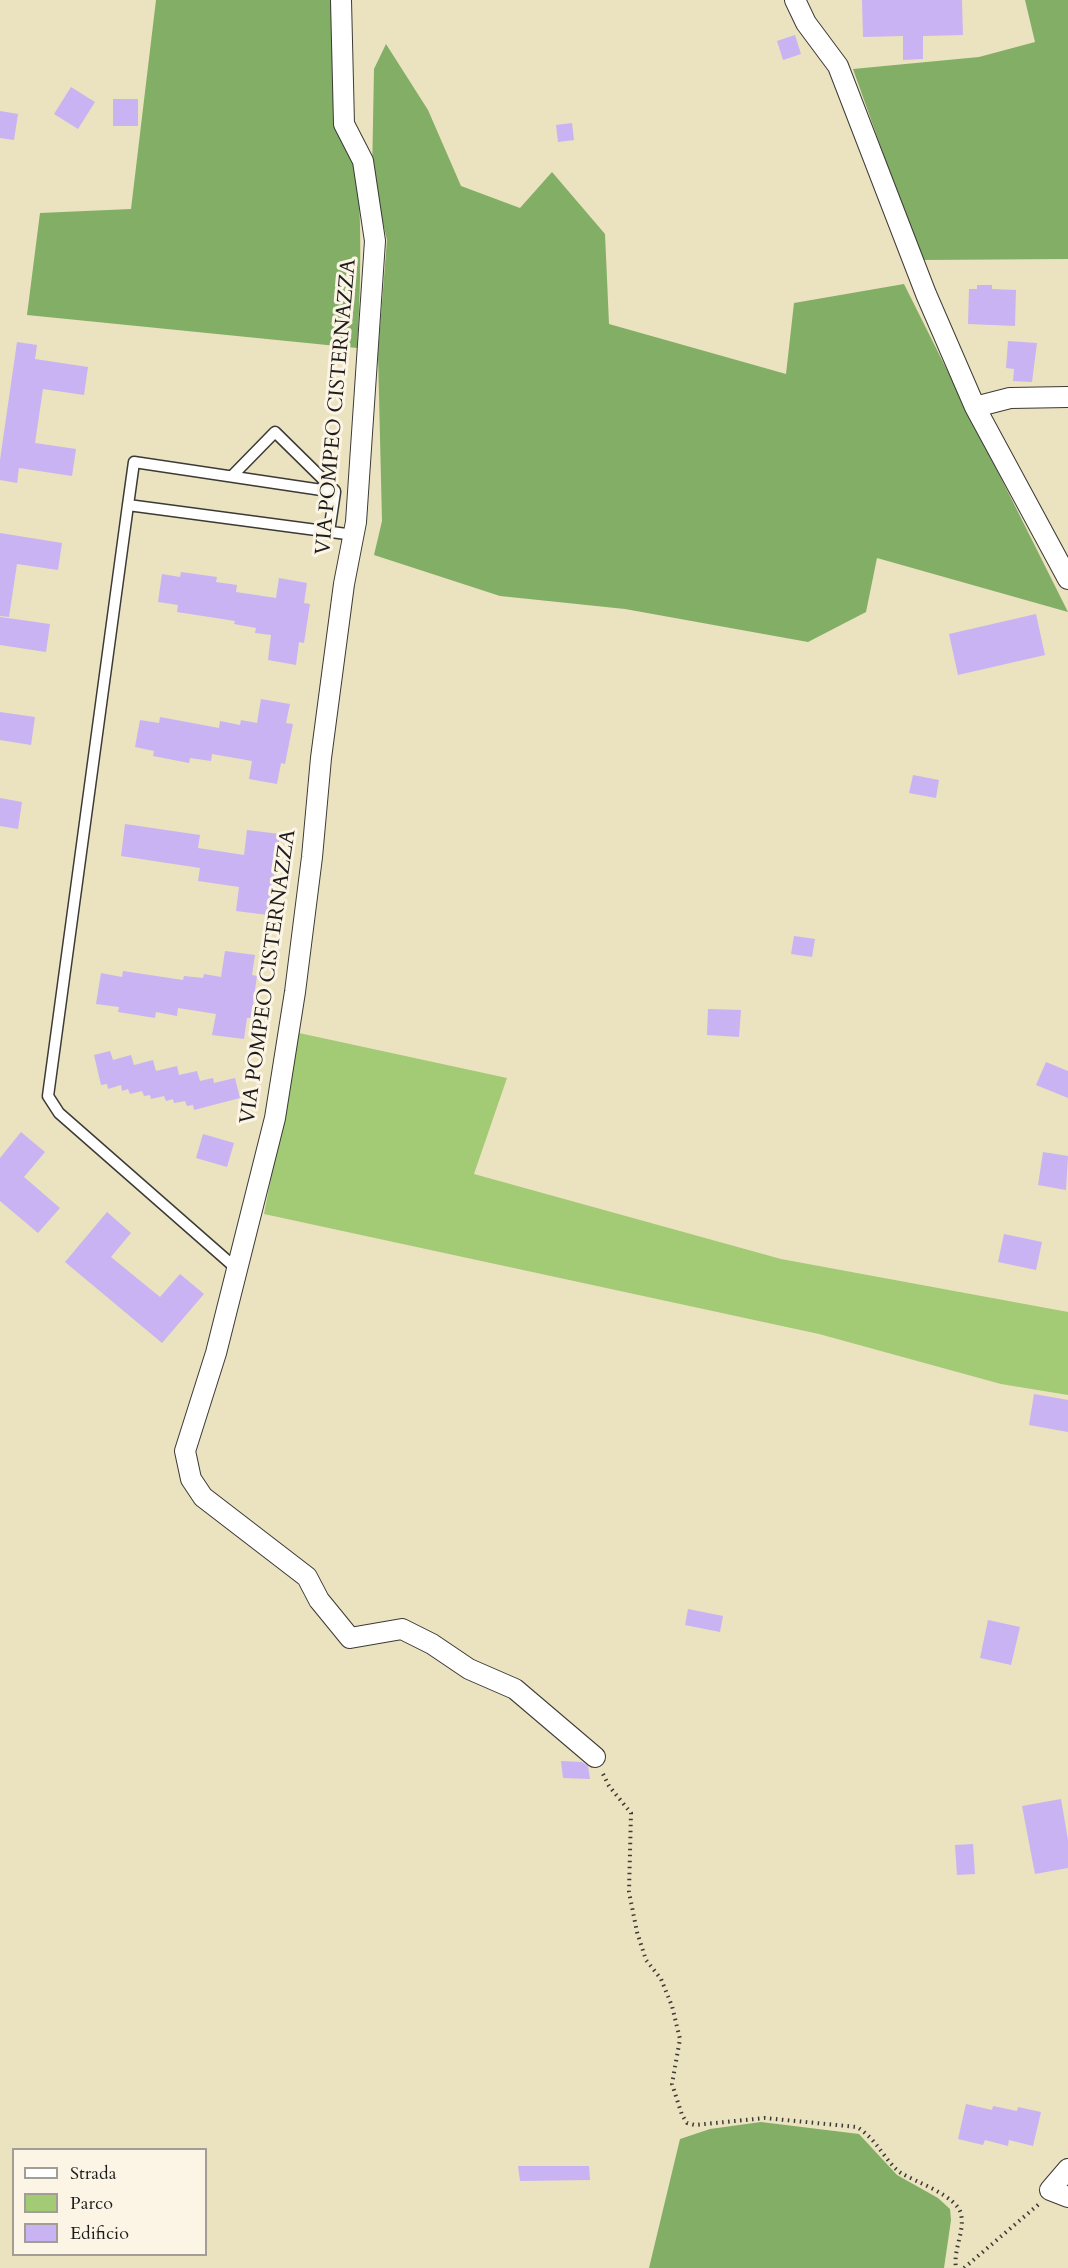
<!DOCTYPE html>
<html>
<head>
<meta charset="utf-8">
<style>
	body { margin:0 }
	#map { position:relative; width:1068px; height:2268px; overflow:hidden; background:#ebe2c0; font-family:Cardo,serif }
	canvas { display:block }
	.legend { position:absolute; left:12px; top:2148px; width:195px; height:108px; box-sizing:border-box; background:#fcf5e5; border:2px solid #a29e95; margin:0; padding:8px 10px; list-style:none; font-size:18px; color:#1c1c1c }
	.legend li { display:flex; align-items:center; gap:12px; height:30px }
	.legend b { width:30px; border:2px solid #a29e95 }
</style>
</head>
<body>
<div id="map">
<canvas width="1068" height="2268"></canvas>
<ul class="legend">
<li><b style="height:8px;background:#fff"></b>Strada</li>
<li><b style="height:16px;background:#a3ca75"></b>Parco</li>
<li><b style="height:16px;background:#c9b3f2"></b>Edificio</li>
</ul>
</div>
<script>
const ctx = document.querySelector('canvas').getContext('2d');
ctx.lineJoin = 'round';
function fill(path, color) { ctx.fillStyle = color; ctx.fill(path, 'evenodd'); }
function strokePath(path, color, width, dash) { ctx.strokeStyle = color; ctx.lineWidth = width; ctx.lineCap = dash ? 'butt' : 'round'; ctx.setLineDash(dash || []); ctx.stroke(path); }
function write(font, color, halo, rows, align = 'center') {
  ctx.font = font + ' Cardo,serif'; ctx.lineWidth = 6; ctx.setLineDash([]); ctx.textBaseline = 'middle'; ctx.strokeStyle = halo; ctx.fillStyle = color; for (const [text, x, y, turn = 0] of rows) {
    ctx.save(); ctx.translate(x, y); ctx.rotate((+turn || 0) * Math.PI / 180); ctx.textAlign = isNaN(turn) ? turn : align; if (halo) ctx.strokeText(text, 0, 0); ctx.fillText(text, 0, 0); ctx.restore();
  }
}
fill(new Path2D(`
	M299,1033L507,1078L474,1174L781,1259L1068,1312V1395L1001,1384L819,1334L264,1214Z`), '#a3ca75');
fill(new Path2D(`
	M156,0H331L342,144C345,148 349,151 351,154C365,176 360,317 357,348L27,315L40,213L131,209Z
	M1025,0H1068V259L921,260L853,69L979,57L1035,42Z
	M386,44L428,110L461,186L520,208L552,172L605,234L609,324L786,374L794,303L904,284L1068,612L877,558L866,612L808,642L625,609L500,596L374,555L382,521L378,354L387,240L372,176L374,69Z
	M761,2122L859,2134L897,2175L938,2198L950,2209L951,2220L944,2268H649L680,2139L710,2129Z`), '#82ae66');
fill(new Path2D(`
	M862,0H962L963,35L923,36V59L903,60V36L863,37Z
	M795,35L801,54L783,60L777,41Z
	M71,87L95,102L78,129L54,114Z
	M113,99H138V126H113Z
	M0,111L18,114L14,140L0,138Z
	M572,123L574,140L558,142L556,125Z
	M977,285H992V289L1016,290L1015,326L968,324L969,289H977Z
	M1008,341L1037,343L1032,382L1013,381L1014,369L1006,368Z
	M17,342L37,345L35,359L88,367L84,395L43,389L35,443L76,449L72,476L19,468L17,483L0,480V460Z
	M0,533L62,543L58,570L17,564L9,617L0,616Z
	M181,572L217,577L216,582L237,585L236,592L276,598L279,578L307,583L304,603L310,604L304,643L299,642L296,665L268,660L271,635L255,633L256,628L234,624L235,621L177,612L178,605L158,602L162,574L180,577Z
	M1036,614L1045,655L958,675L949,634Z
	M0,617L50,624L46,652L0,645Z
	M261,699L290,704L286,723L293,724L285,764L281,763L277,784L249,779L252,761L212,754L211,761L190,758L189,763L153,756L154,751L135,747L140,720L159,723L160,717L219,728L220,721L240,725L241,720L257,723Z
	M0,712L35,717L31,745L0,740Z
	M913,775L939,780L936,798L909,793Z
	M0,798L22,802L18,829L0,826Z
	M125,824L200,835L198,848L244,855L247,830L280,834L268,915L236,911L239,887L198,881L200,868L121,856Z
	M794,936L815,939L812,957L791,954Z
	M225,951L255,955L252,975L257,976L251,1018H247L244,1039L212,1035L216,1014L178,1008L177,1016L156,1012L155,1018L118,1012L119,1007L96,1004L101,973L122,977L123,971L183,980L184,976L203,978L204,974L221,977Z
	M708,1009L741,1010L739,1037L707,1035Z
	M110,1051L113,1060L131,1055L134,1065L153,1060L156,1071L177,1066L179,1075L197,1071L200,1081L213,1078L214,1083L235,1078L240,1098L194,1110L193,1105L187,1106L185,1101L174,1103L173,1099L166,1101L164,1096L151,1099L150,1095L144,1096L142,1091L130,1094L128,1089L122,1091L121,1085L108,1089L107,1084L101,1085L94,1055Z
	M1046,1062L1068,1071V1098L1036,1085Z
	M21,1132L45,1152L24,1177L60,1208L38,1233L0,1201V1158Z
	M203,1134L234,1143L227,1167L196,1158Z
	M1043,1152L1068,1156L1066,1190L1038,1185Z
	M107,1212L131,1233L111,1257L160,1297L180,1274L204,1294L162,1343L65,1262Z
	M1004,1234L1042,1242L1036,1270L998,1262Z
	M1034,1394L1068,1400V1432L1029,1425Z
	M688,1609L723,1616L720,1632L685,1625Z
	M988,1620L1020,1627L1011,1665L980,1658Z
	M561,1761L582,1762L588,1766L590,1779L563,1778Z
	M1061,1799L1068,1840V1868L1035,1874L1022,1806Z
	M973,1844L975,1874L957,1875L955,1845Z
	M966,2104L992,2110L993,2106L1017,2111L1018,2107L1041,2112L1033,2146L1009,2140L1008,2146L985,2140L983,2145L958,2139Z
	M518,2166H589L590,2180L520,2181Z`), '#c9b3f2');
const service = new Path2D(`
	M232,476L275,432L335,491
	M128,505L134,462L335,492L329,532
	M238,1270L59,1113L48,1096L128,505L354,535`);
const minor = new Path2D(`
	M341,0L344,124L363,161L375,241L356,522L344,584L321,758L312,857L295,992L275,1118L216,1353L185,1451L191,1479L203,1497L307,1577L319,1600L350,1638L402,1629L432,1644L469,1669L515,1689L595,1757
	M795,0L806,23L838,66L926,294L975,407L1068,579
	M975,407L1010,398L1068,397
	M1068,2169L1050,2190L1068,2197`);
strokePath(service, '#3b3a35', 13);
strokePath(minor, '#3b3a35', 22);
strokePath(new Path2D(`
	M603,1774L609,1786L631,1813L629,1892L637,1932L646,1960L661,1979L672,2006L680,2039L672,2084L682,2115L687,2123L695,2125L765,2118L857,2127C878,2140 886,2163 901,2173C916,2182 957,2196 961,2214C965,2232 953,2249 956,2268
	M964,2268L1039,2204`), '#3b3a35', 4, [1.5, 4.5]);
strokePath(service, '#fff', 10);
strokePath(minor, '#fff', 20);
write('21px', '#1c1c1c', '#fcf5e5', [
	["VIA POMPEO CISTERNAZZA",337,407,-85],
	["VIA POMPEO CISTERNAZZA",269,977,-82]
]);
</script>
</body>
</html>
